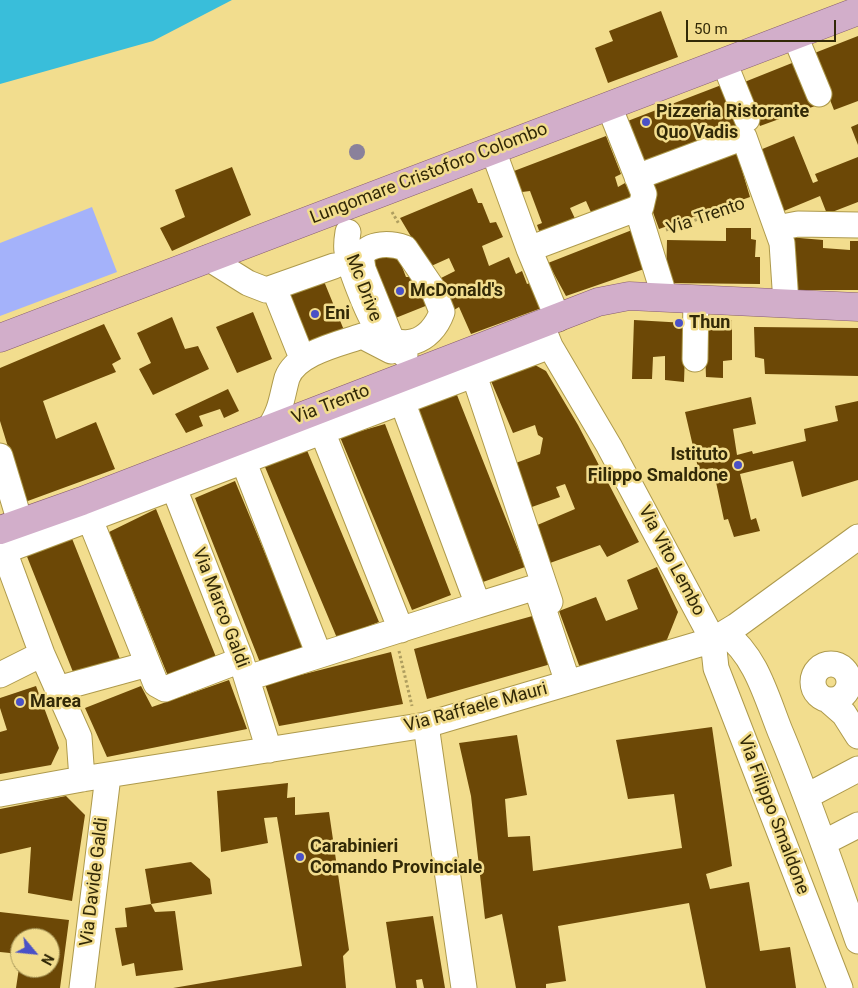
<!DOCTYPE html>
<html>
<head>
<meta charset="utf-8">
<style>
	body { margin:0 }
	#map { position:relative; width:858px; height:988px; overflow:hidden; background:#f2dd8e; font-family:Roboto,sans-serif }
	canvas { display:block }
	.north { position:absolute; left:10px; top:928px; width:50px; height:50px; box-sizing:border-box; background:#f2dd8e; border:1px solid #a59558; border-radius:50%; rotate:118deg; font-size:14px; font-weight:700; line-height:20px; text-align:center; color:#322907 }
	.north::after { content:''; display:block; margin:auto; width:18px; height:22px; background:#4a51c6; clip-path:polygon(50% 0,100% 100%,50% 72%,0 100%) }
	.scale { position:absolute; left:686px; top:20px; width:150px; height:22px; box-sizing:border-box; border:2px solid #322907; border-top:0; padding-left:6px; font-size:15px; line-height:18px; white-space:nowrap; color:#322907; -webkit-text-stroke:4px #f2dd8e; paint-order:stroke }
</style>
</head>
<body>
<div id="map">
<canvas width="858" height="988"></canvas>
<div class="north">N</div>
<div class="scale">50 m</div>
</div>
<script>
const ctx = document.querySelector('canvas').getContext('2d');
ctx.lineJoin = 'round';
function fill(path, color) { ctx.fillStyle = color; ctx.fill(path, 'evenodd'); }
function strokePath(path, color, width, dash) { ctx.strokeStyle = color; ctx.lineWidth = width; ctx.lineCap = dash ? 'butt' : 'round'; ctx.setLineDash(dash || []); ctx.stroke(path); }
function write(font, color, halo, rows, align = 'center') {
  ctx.font = font + ' Roboto,sans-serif'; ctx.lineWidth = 5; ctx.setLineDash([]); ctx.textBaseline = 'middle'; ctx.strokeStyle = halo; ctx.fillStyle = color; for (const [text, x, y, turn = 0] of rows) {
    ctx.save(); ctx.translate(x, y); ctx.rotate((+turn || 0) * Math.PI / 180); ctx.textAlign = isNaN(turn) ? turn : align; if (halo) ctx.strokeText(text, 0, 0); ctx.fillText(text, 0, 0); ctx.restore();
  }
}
fill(new Path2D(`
	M92,207L117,272L0,316V243Z`), '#a4b2fa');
fill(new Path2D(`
	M0,0H232L153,41L0,84Z`), '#39beda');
fill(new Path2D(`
	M661,11L678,57L608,83L595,48L613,41L609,31Z
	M858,36V101L834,110L812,54Z
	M797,61L815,106L760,126L742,83Z
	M724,84L741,130L642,168L625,122Z
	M858,124V145L851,127Z
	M606,136L621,174L615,177L618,187L625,183L635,202L594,219L586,201L570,208L578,225L542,239L537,225L542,223L530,191L522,192L514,171Z
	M794,136L813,183L818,181L815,174L858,157V202L827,214L820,196L779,213L755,152Z
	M736,150L750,197L659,229L644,187Z
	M232,167L251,215L172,251L160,228L185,217L175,190Z
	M472,188L478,203H482L490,223L496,222L503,237L482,246L489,266L509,257L516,274L522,271L527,284L533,282L547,306L471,334L459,307L454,310L441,278L455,271L449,258L429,267L400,218Z
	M726,228H751V239L756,240L755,257H760V284L666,283L667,240L726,241Z
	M632,230L647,268L566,296L548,263Z
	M788,237L823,240V248L850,250V241H858V290H792Z
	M396,251L406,277H418L428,305L388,321L364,261Z
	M321,274L348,340L309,355L280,289Z
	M253,312L272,359L237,373L216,327Z
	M172,317L185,349L198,346L209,369L153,395L139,369L151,363L137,333Z
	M634,320L686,323L684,382L665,380V356L653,357L652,379H632Z
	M732,320V360L723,361V378L706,377L704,321Z
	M104,324L121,359L112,364L116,372L43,401L56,439L96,422L115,469L25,502L0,421V368Z
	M754,327L858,328V376L765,374L764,359L755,357Z
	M535,365L546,371L578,425L639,542L607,557L600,545L550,563L535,526L575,509L565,484L556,487L560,497L529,508L513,464L540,454L543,438L538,435L535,425L513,433L491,381Z
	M228,389L239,411L224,418L220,409L199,416L203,426L186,433L175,414Z
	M457,395L525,567L483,582L416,408Z
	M751,397L756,424L733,429L737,455L752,451L753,454L806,441L804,429L838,421L835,406L858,401V480L802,497L793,461L740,474L751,520L756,518L760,531L734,537L728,519L724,520L713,468L699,472L685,412Z
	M385,424L451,595L412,610L340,437Z
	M306,448L379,622L337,638L265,467Z
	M235,481L304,647L261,665L195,498Z
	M156,509L216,657L168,676L109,532Z
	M69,531L120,659L75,677L24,549Z
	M657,567L678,612L666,642L580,668L559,611L596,597L606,621L638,609L627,580Z
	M536,615L551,664L427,699L414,649Z
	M391,652L403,704L279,726L265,684Z
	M229,680L247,729L107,757L85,708L141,686L152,707Z
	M36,686L59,748L51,765L0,774V732L7,730L0,708V698Z
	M712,727L732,866L706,874L710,889L749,882L760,951L790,947L796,988H706L689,903L558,926L566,981L546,984V988H516L502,914L485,919L471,796L459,743L517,735L527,795L505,799L508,837L530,836L533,871L682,848L674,794L628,799L616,740Z
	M288,783L287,798L295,797V815L329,812L349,950L343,956L346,988H173L302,966L277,817L264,818L268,843L221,852L217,791Z
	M66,796L85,815L72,901L28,893L31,847L0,854V809Z
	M191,862L210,879L212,894L151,904L145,869Z
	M151,904L155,912L175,911L183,970L136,976L134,963L122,966L115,928L127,927L125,908Z
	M0,912L69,920L60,988H16L19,968H50V938H20V954L0,952Z
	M433,916L445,988H424L422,979L416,980L417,988H396L386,922Z`), '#6c4806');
const minor = new Path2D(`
	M795,36L819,94
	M724,62L747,119
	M493,150L529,249L558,319
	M637,177L744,137L782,243L786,303
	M637,208L665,298
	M777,228L798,224L858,225
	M348,232C347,238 346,245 347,251C349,266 368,315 377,327C399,355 431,343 442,312L433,289L405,248C391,243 370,242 361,256L363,269L391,338L395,346L405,355
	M529,249L641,207L644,194L609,106
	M208,258L248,283L266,290L334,266
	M274,288L302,358
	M542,326L550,346L609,446L713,640L716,668L840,988
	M695,359L696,299
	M469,360L550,602
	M402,401L478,605L536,587L568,683
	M269,429C282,408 281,400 287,378C296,353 339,344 362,336L391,351
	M322,431L401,630
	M0,456L20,522
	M243,460L319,655
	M167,470L241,660L269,750
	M83,502L156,684L165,689L241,660
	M0,540L42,654L79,737L82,779
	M4,551L550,346
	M725,633C756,656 766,696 780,731C809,800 833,870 858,941
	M813 682a18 18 0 1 1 36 0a18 18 0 1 1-36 0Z
	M0,675L42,654
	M254,676L478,605
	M57,689L148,664
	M828,700L844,714L858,736
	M426,725L464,988
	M0,794L82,779L426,725L713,640L736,626L858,537
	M807,796L858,769
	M823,843L858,825
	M82,988L108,776`);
const major = new Path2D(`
	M0,338L858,11
	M0,530L82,501L598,302L629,296L858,307`);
strokePath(minor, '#ae9a4c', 27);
strokePath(major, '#865c6e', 29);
strokePath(new Path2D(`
	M392,212L399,224
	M666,230L746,203
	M399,651L412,706`), '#af9e5f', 3, [2.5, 2.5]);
strokePath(minor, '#fff', 25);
strokePath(major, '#d2aeca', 28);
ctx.fillStyle = '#8a819b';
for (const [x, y] of [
	[357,152]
]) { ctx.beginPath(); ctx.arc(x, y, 8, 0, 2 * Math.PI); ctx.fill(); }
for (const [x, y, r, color] of [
	[646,122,5,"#4a51c6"],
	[400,291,5,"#4a51c6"],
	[315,314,5,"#4a51c6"],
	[679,323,5,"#4a51c6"],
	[738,465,5,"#4a51c6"],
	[20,702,5,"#4a51c6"],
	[300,857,5,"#4a51c6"]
]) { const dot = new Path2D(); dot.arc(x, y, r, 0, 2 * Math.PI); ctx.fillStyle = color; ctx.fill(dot); strokePath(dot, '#f2dd8e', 2); }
write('bold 18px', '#322907', '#f2dd8e', [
	["Pizzeria Ristorante",656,112],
	["Quo Vadis",656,133],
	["McDonald's",410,291],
	["Eni",325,314],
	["Thun",689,323],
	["Istituto",728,455,"right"],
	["Filippo Smaldone",728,476,"right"],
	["Marea",30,702],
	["Carabinieri",310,847],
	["Comando Provinciale",310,868]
], 'left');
write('18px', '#322907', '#f2dd8e', [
	["Lungomare Cristoforo Colombo",429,174,-21],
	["Via Trento",706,217,-19],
	["Mc Drive",363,288,69],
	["Via Trento",331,405,-21],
	["Via Vito Lembo",671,561,62],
	["Via Marco Galdi",220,608,69],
	["Via Raffaele Mauri",476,708,-15],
	["Via Filippo Smaldone",773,815,69],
	["Via Davide Galdi",95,882,-83]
]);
</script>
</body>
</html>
